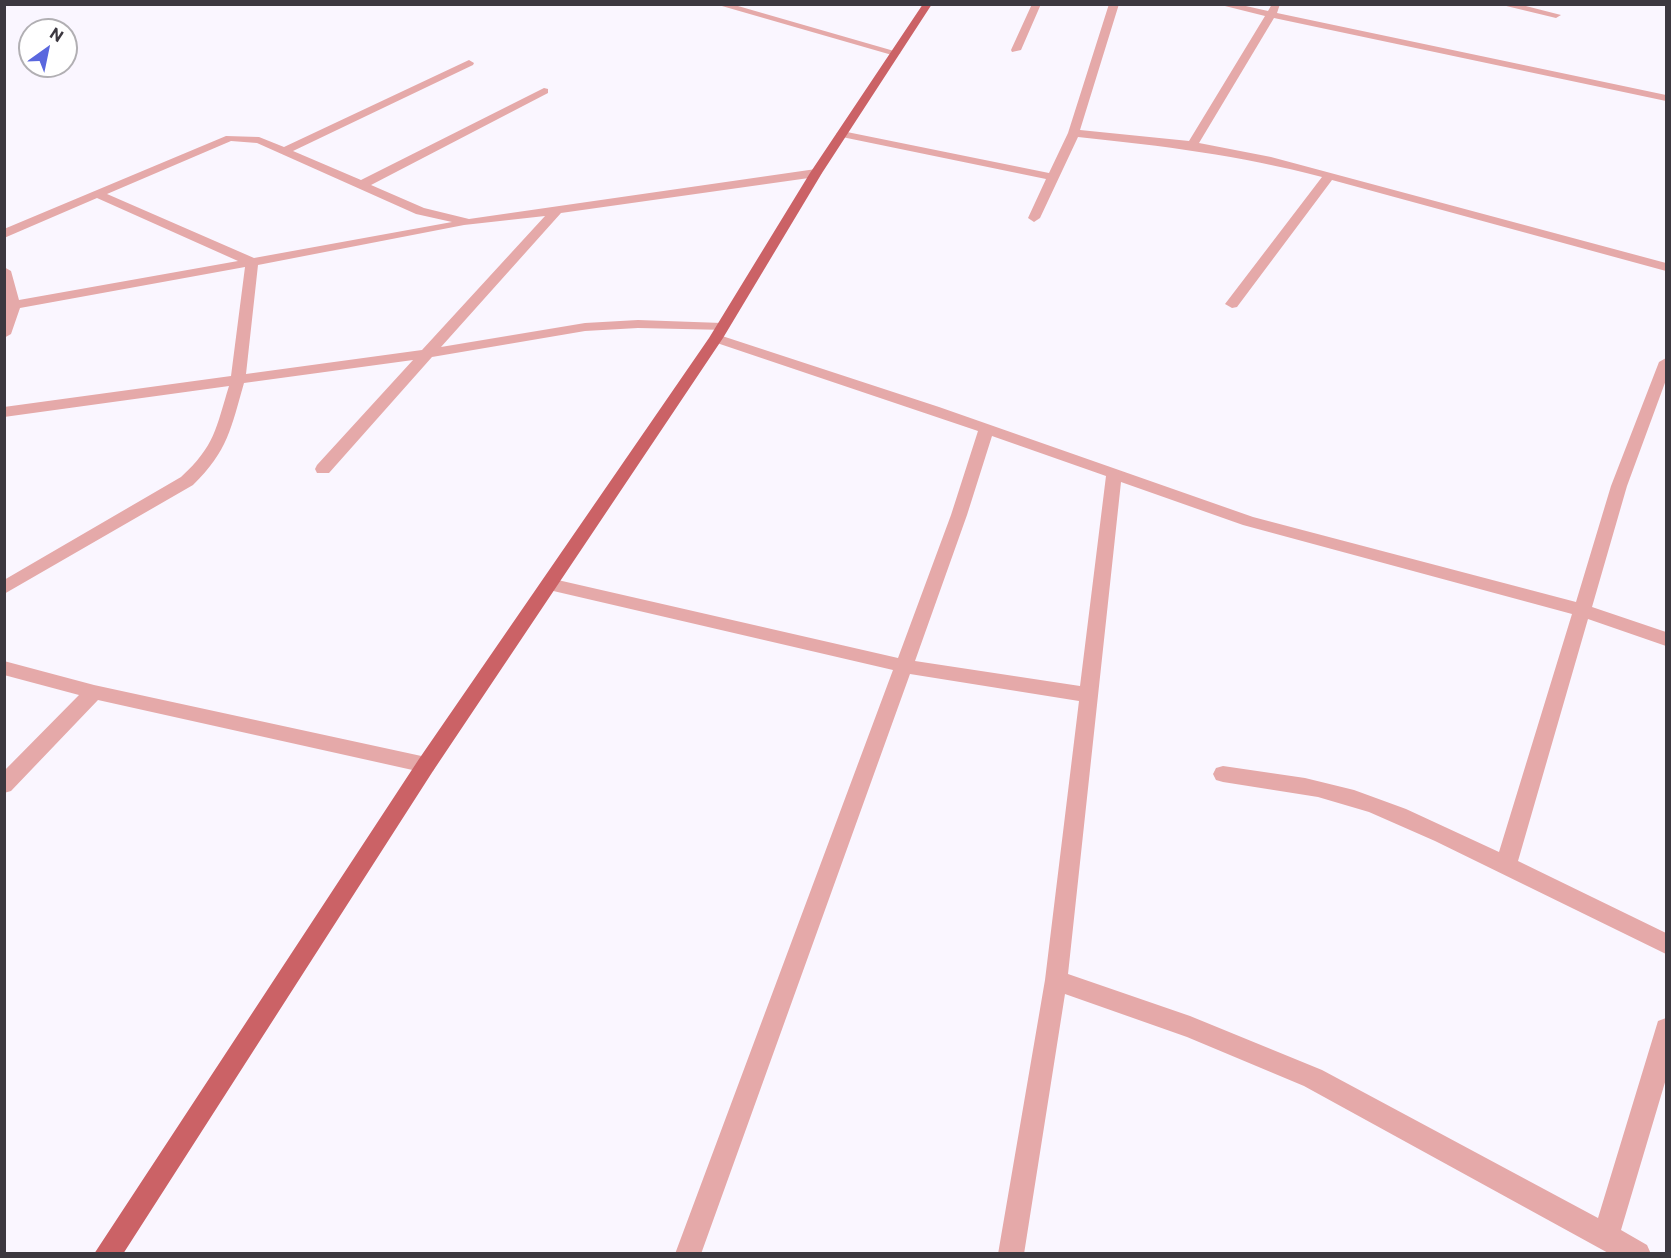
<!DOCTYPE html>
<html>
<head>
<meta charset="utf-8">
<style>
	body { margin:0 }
	#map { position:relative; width:1671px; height:1258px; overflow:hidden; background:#faf6ff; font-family:Commissioner,sans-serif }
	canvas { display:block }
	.frame { position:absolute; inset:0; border:6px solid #3c3840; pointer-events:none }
	.north { position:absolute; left:18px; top:18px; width:60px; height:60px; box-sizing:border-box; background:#fff; border:2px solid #b1afb3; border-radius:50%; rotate:33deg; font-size:16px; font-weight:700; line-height:24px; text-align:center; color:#3c3840 }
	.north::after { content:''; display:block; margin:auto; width:21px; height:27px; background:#5a67de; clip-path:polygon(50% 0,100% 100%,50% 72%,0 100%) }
</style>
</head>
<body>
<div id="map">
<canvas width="1671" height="1258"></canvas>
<div class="frame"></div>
<div class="north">N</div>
</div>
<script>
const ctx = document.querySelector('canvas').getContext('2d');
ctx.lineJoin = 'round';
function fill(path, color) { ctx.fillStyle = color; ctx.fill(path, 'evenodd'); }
fill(new Path2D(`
	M715,4H731L901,53L892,55Z
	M1032,4H1041L1021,50L1012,52L1011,50Z
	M1109,4H1119L1080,130L1189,141L1265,16L1217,4H1237L1268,11L1272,4H1280L1277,13L1666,95V101L1274,18L1199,143L1271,157L1666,263V271L1332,180L1237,307L1232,308L1225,304L1322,177C1238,155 1164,146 1078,137L1040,218L1034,222L1028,218L1046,179L842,137L836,134L842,131L1049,173L1068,133Z
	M1498,4H1518L1561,15L1556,18Z
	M469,60L474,63L473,65L293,151L361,180L544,88L548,89V93L371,185L424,208L469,219L816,169L822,173L816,177L561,213L441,347L585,323L638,320L722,323L727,324V330L638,328L585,331L432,357L329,473H317L315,469L317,465L413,360L244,383C231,428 228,451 193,485L4,594V580L181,477C215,446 216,428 229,386L4,417V407L231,376L245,267L20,308L11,334L4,338V267L11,271L19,300L238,261L97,198L4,238V229L226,136L259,137L284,147ZM231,141L257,143L416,214L452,222L254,258L107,194ZM545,216L422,350L246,374L258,265L464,225Z
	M716,334L939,407L1253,517L1576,602L1611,486L1659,362L1666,358V380L1627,486L1592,607L1666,632V646L1588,619L1518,861L1666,933V954L1435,841L1369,812L1318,797L1223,782L1216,780L1213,774L1216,768L1223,766L1305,778L1354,790L1406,809L1499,852L1572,614L1243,525L1121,482L1068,974L1190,1016L1322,1070L1598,1218L1658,1021L1666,1018V1079L1621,1230L1647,1245L1651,1254H1610L1304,1086L1187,1037L1065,994L1024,1254H998L1045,980L1079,701L910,674L701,1254H675L893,670L549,590L540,584L549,578L898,658L951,515L978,431L711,341V335ZM992,436L1106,476L1080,686L915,661L967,515Z
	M4,661L94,685L426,757L433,759L436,765L433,771L426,773L98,700L11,791L4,793V771L79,695L4,675Z`), '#e5a9a9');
fill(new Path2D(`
	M923,4H932L822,173L723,338L433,771L123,1254H94L419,759L709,338L810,173Z`), '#cb6266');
</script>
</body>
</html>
